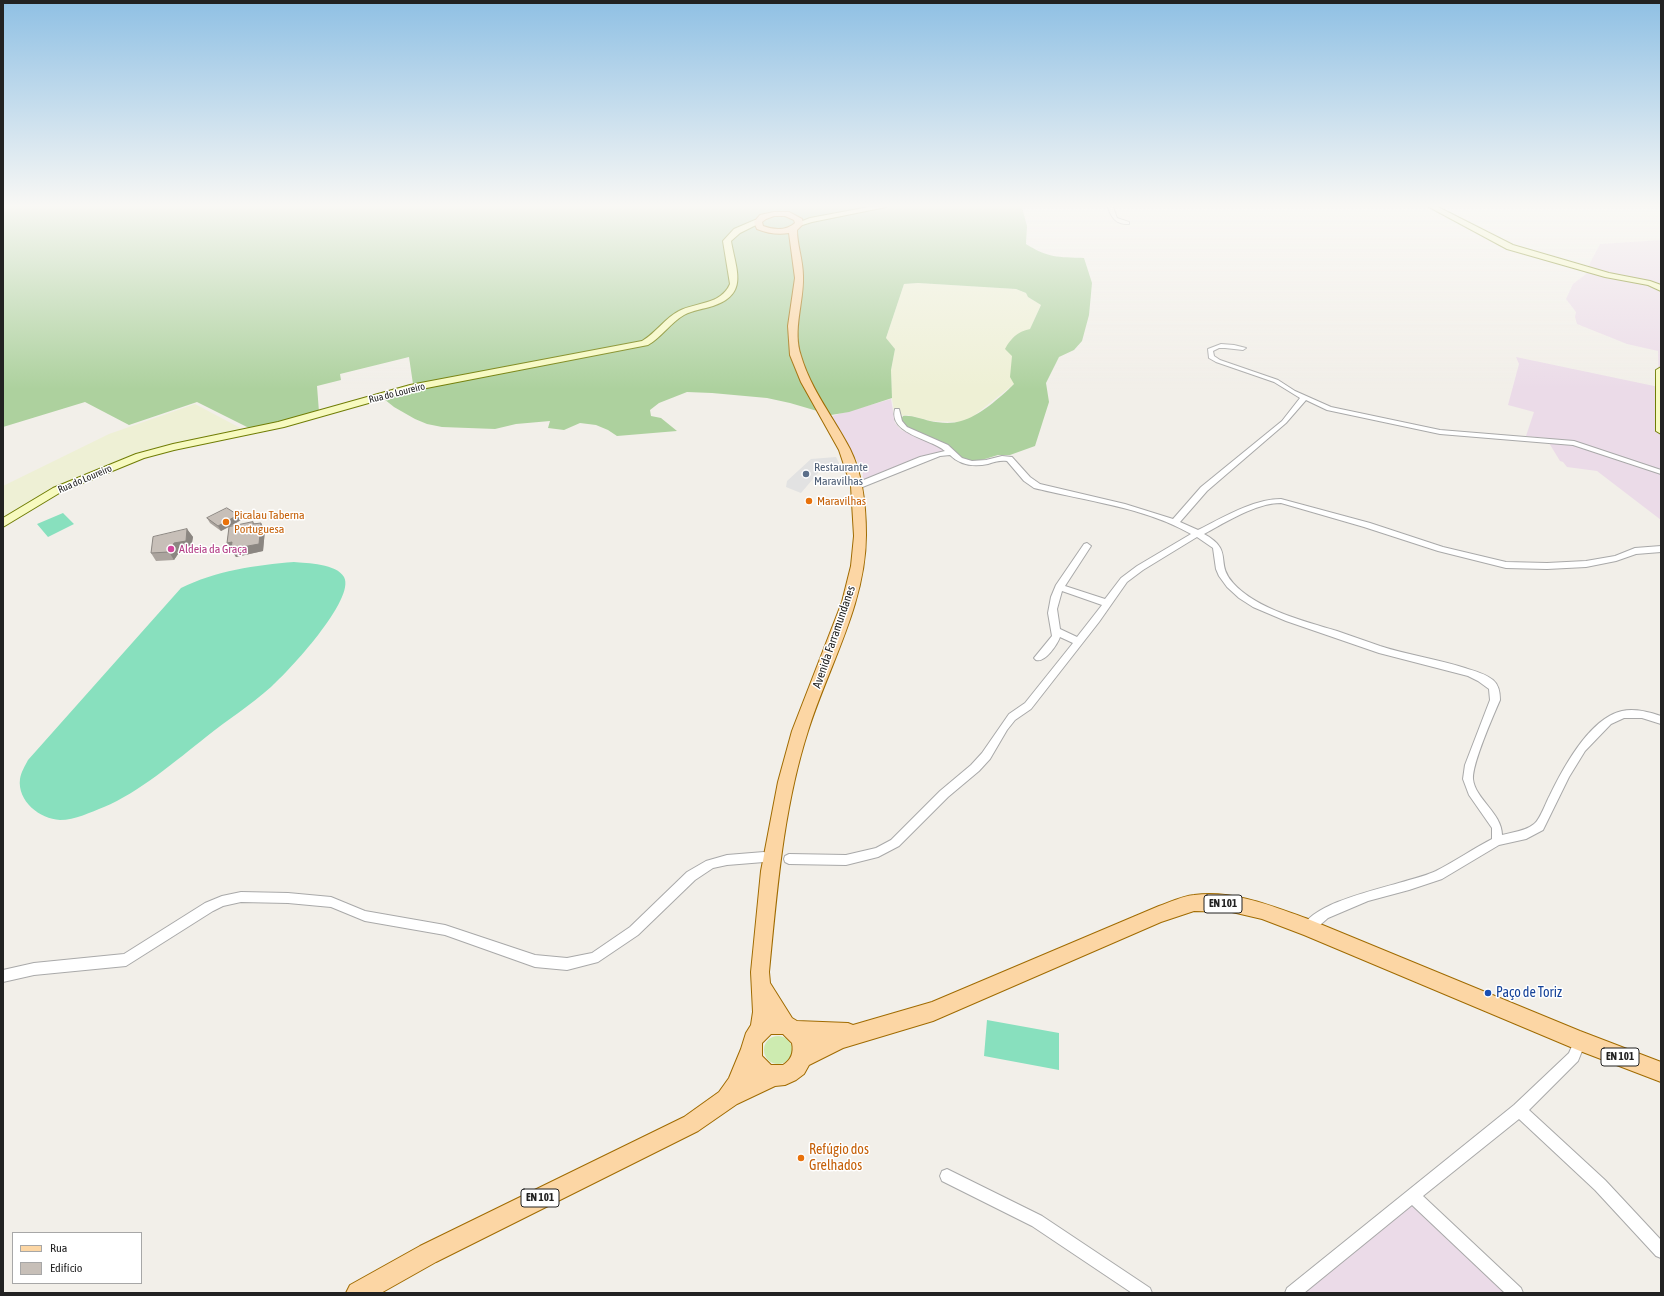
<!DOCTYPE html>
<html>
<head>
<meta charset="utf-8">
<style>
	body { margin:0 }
	#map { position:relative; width:1664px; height:1296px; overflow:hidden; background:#f2efe9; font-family:"Asap Condensed",sans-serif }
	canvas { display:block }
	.frame { position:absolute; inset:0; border:4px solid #222; pointer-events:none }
	.legend { position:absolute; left:12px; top:1232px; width:130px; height:52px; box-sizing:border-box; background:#fff; border:1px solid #a7a7a7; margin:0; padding:5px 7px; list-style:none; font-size:12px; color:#222 }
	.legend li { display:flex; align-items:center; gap:8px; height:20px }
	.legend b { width:20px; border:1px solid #a7a7a7 }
</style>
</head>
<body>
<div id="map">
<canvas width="1664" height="1296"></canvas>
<div class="frame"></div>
<ul class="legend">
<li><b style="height:5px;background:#fcd6a4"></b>Rua</li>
<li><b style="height:11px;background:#c7bfb8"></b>Edifício</li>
</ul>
</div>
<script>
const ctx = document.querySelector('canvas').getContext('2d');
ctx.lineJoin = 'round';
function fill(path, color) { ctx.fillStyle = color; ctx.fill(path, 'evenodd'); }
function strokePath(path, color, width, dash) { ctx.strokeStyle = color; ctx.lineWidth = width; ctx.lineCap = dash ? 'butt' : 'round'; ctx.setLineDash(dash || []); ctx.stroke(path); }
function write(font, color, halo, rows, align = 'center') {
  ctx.font = font + ' "Asap Condensed",sans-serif'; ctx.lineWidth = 3; ctx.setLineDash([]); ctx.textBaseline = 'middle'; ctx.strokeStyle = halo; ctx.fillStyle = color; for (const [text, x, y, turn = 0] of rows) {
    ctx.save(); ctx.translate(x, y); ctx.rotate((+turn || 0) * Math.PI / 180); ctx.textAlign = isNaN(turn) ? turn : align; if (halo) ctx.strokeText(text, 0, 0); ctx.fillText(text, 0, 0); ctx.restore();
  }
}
fill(new Path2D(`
	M1661,240V520L1597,471L1567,467L1563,462L1560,461L1546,438L1526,436L1534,412L1508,405L1519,364L1516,357L1659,387L1658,351L1627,344L1577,324L1575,317L1576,312L1566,299L1573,284L1586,274L1591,261L1600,244Z
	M891,399L895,423L901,430L944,448L950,453H939L862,486L863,472L832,416Z
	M1409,1199L1510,1293H1291Z`), '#ebdbe8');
fill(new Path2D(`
	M918,283L1016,289L1026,293L1028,297L1041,305L1030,329L1012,356L1014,384L971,418L959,422L931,421L908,415L895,416L892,398L891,370L895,349L886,338L904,284Z
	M195,404L246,431L182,441L136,453L49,491L3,518V486L109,434Z`), '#eef0d5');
fill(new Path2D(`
	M764 1050a14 14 0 1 1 28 0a14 14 0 1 1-28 0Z`), '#cdebb0');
fill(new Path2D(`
	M3,207H1022L1027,226L1026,244C1048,258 1058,257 1084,258L1092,283L1089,315L1082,341L1074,350L1059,357L1046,383L1049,402L1035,446L1010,455H998L985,459L975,461L965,459L959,458L906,428L901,419L903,416C912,415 921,419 930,421C938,423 953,424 961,421C978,417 1001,397 1014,384L1010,377L1012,356L1005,349C1011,338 1017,332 1030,329L1041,305L1028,297L1026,293L1016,289L918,283L904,284L886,338L895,349L891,370L892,398L849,412L831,415L790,403L767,398L712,393L687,392L659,403L650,410L651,416L661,418L677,431L617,436L608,430L596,425L580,423L564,430L548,428L550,421L516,424L495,429L442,427L427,424L415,419L394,407L384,399V397L413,384L409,357L340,374L341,380L317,386L319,412L251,429L197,402L129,425L85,402L3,427Z`), '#add19e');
fill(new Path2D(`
	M63,513L74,524L48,537L37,524Z
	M294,562C307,563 337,564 344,577C356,599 288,672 271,687C251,705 227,720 206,737C177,760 138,793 104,807C91,812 75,820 60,820C40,819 17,801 20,779C21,772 25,766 28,760L181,588C215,571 256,565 294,562Z
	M987,1020L1059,1033V1070L984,1056Z`), '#88e0be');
fill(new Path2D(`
	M836,457L840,465L824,466L801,493L786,487L787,481L811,459Z`), '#e2e2e2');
const street = new Path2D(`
	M1108,207H1113L1117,218L1129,222V224C1117,225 1111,218 1108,207Z
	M1221,344L1234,345L1246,348L1243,350L1225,348H1219L1213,351L1214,356L1220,360L1278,380L1295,391L1331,407L1440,430L1574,441L1661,470V474L1573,445L1440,434L1327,410L1306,400L1286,423L1207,491L1180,522L1198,530C1222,518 1253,499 1281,499L1370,523L1443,547L1506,562L1547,563L1586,561L1615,556L1635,548L1661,546V552L1636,554L1616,561L1586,567L1547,569L1506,568L1438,551L1364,527L1281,503C1256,503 1226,522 1204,534C1235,551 1214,562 1233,583C1256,609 1304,621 1337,631C1351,636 1366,641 1380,646C1408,655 1437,659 1465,668C1475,671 1486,674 1493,680C1499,685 1500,693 1500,700C1493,716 1472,764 1473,779C1475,799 1502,813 1502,835C1513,832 1526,831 1534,824C1540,820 1546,802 1550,795C1563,768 1590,718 1622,711C1635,708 1649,712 1661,716V724L1642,718H1624L1611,724L1585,751L1569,777L1543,830L1526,839L1499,845L1442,879L1409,890L1368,901L1328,918L1312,932L1308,933L1304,932L1302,928C1316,897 1406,885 1436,871C1455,861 1473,849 1492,839V828L1469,795L1463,779L1465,765L1490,700L1489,689L1478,681L1468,676L1379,653L1286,621L1253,607L1239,598L1227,587L1219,576L1216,569L1213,548L1197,537L1143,570L1127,582L1099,622L1031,709L1015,720L1007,730L990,759L979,771L948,797L899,846L878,857L846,865L789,864L785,862L784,859L785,856L789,854L846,855L876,848L891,840L940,791L971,765L982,753L1009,714L1025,703L1073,643L1060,637C1057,645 1045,663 1036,660L1034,658L1052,636L1048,613L1051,597L1056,585L1084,544L1087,543L1091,546L1065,586L1105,599L1121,578L1137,566L1191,534C1144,507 1086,501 1034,488L1024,481L1007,461C1000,460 994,462 988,464C974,467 960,465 950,455L940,456L860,488H854V484L920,457L945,451C932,439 888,434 895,409H899L902,421L907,427L948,445L962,458L972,461L986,460L1002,456L1012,457L1030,477L1040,484L1125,504L1173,519L1201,487L1282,421L1300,398L1274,382L1216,362L1209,358L1208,349ZM1062,591L1102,605L1077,637L1060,629L1057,609Z
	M764,852L768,854L769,857L768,860L764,862L727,865L713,868L695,880L638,935L598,962L567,970L535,967L445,935L365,921L331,907L288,903L241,902L223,906L213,911L126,966L34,975L3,982V970L34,963L124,954L205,903L222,896L241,892L288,893L331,897L365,911L445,925L535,955L567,958L592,953L630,927L687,872L706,861L727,855Z
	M1580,1035L1584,1037L1586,1041L1578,1061L1529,1110L1605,1180L1661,1240V1258L1656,1256L1595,1190L1519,1119L1423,1196L1521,1288L1523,1293H1505L1412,1205L1304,1293H1285L1287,1288L1514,1105L1569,1053L1576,1037Z
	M947,1169L1042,1216L1150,1288L1152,1293H1132L1032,1226L942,1181L940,1176L942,1171Z`);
const secondary = new Path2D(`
	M869,207H886L812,222L799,226L795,224L810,218Z
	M1429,207H1438L1513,245L1609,273L1650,281L1661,285V291L1648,285L1605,277L1507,249Z
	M755,220H761L762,222L740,233L731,241C736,270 749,294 713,306C704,309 693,310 684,315C670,323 662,337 648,345L411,391L284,427L174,450L144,458L61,492L3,527V518L53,488L136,454L173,444L278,422L410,385L642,341C656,333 665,318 679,311C696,302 721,305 730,284L723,241L734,229Z
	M1661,367V434L1656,431V370Z`);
const primary = new Path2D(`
	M774,212H789L802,219L803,224L797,230C797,245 803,260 803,276C804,302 792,330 801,356C811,390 834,418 850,449C863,475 866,506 866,535C866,604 828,667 808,731C783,809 777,891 769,972L770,983L792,1018L797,1021L848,1023L853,1025L932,1002L1159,906C1170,902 1183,896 1194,895C1234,890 1272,906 1308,919L1580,1031L1661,1062V1082L1580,1051L1304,935L1262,919L1232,912L1194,911L1161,922L933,1021L843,1048L809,1065L804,1074L796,1080L785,1085L775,1086L737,1104L698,1131L436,1262L381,1293H346L350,1285L420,1246L684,1117L719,1092L729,1078L741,1049L746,1033L751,1025L753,1012L751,972L761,871L778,782L792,731L842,602L851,566L854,536L851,486L839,450L801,382L790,355L788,326L795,278L789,233C778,235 767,233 757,229L754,222L760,215ZM774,216H785L794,220L795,223C786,231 774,230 763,226L762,222L766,219ZM771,1034H783L792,1043C794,1053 791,1060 783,1065H771L762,1056V1043Z`);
strokePath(street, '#a9a9a9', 2);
strokePath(secondary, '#707d05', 2);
strokePath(primary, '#a06b00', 2);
fill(street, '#fff');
fill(secondary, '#f7fabf');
fill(primary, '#fcd6a4');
fill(new Path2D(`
	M238,515L241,520L230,527L253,522L255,524L265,530L263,551L236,557L227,543L229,527L221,531L210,523L207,518Z
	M187,529L193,537L191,548L180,551L174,560L156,561L151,553Z`), '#aba49e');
fill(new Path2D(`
	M238,515L241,520L221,531L218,526Z
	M261,523L265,530L263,551L236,557L227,543Z
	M187,529L193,537L191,548L180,551L174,560L169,552L174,543Z`), '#8b8681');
const building = new Path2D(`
	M227,508L238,515L218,526L207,518Z
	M253,522V524L261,523L259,544L231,549L232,542L227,543L229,527Z
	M187,529L186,541L174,543L169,552L151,553L153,537Z`);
fill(building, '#c7bfb8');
strokePath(building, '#8b8681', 1);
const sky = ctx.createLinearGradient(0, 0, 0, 389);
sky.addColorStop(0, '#8fc0e4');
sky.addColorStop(0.53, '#f9f8f5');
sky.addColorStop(1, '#f9f8f500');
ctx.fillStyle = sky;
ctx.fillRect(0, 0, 1664, 389);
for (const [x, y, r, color] of [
	[806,474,4,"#5c6f8a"],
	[809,501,4,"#e8710a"],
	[226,522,4,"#e8710a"],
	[171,549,4,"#d1479c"],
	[1488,993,4,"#1a4fb4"],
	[801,1158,4,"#e8710a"]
]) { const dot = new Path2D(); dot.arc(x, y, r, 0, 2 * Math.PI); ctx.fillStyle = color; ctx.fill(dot); strokePath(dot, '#fff', 1.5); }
write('10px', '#222', '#fff', [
	["Rua do Loureiro",397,393,-14],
	["Rua do Loureiro",85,479,-23]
]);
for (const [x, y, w] of [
	[1223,904,38],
	[1620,1057,38],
	[540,1198,38]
]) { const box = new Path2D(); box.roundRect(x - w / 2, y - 9, w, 18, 3); ctx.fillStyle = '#fff'; ctx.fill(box); strokePath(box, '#222', 1); }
write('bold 11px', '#222', null, [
	["EN 101",1223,904],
	["EN 101",1620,1057],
	["EN 101",540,1198]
]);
write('12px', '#4e5e75', '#fff', [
	["Restaurante",814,467],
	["Maravilhas",814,481]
], 'left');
write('12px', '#c56008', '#fff', [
	["Maravilhas",817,501],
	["Picalau Taberna",234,515],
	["Portuguesa",234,529]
], 'left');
write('12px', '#b23c85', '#fff', [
	["Aldeia da Graça",179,549]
], 'left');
write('12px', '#222', '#fff', [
	["Avenida Farramundanes",834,637,-71]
]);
write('14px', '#164399', '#fff', [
	["Paço de Toriz",1496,993]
], 'left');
write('14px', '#c56008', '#fff', [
	["Refúgio dos",809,1150],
	["Grelhados",809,1166]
], 'left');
</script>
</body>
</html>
